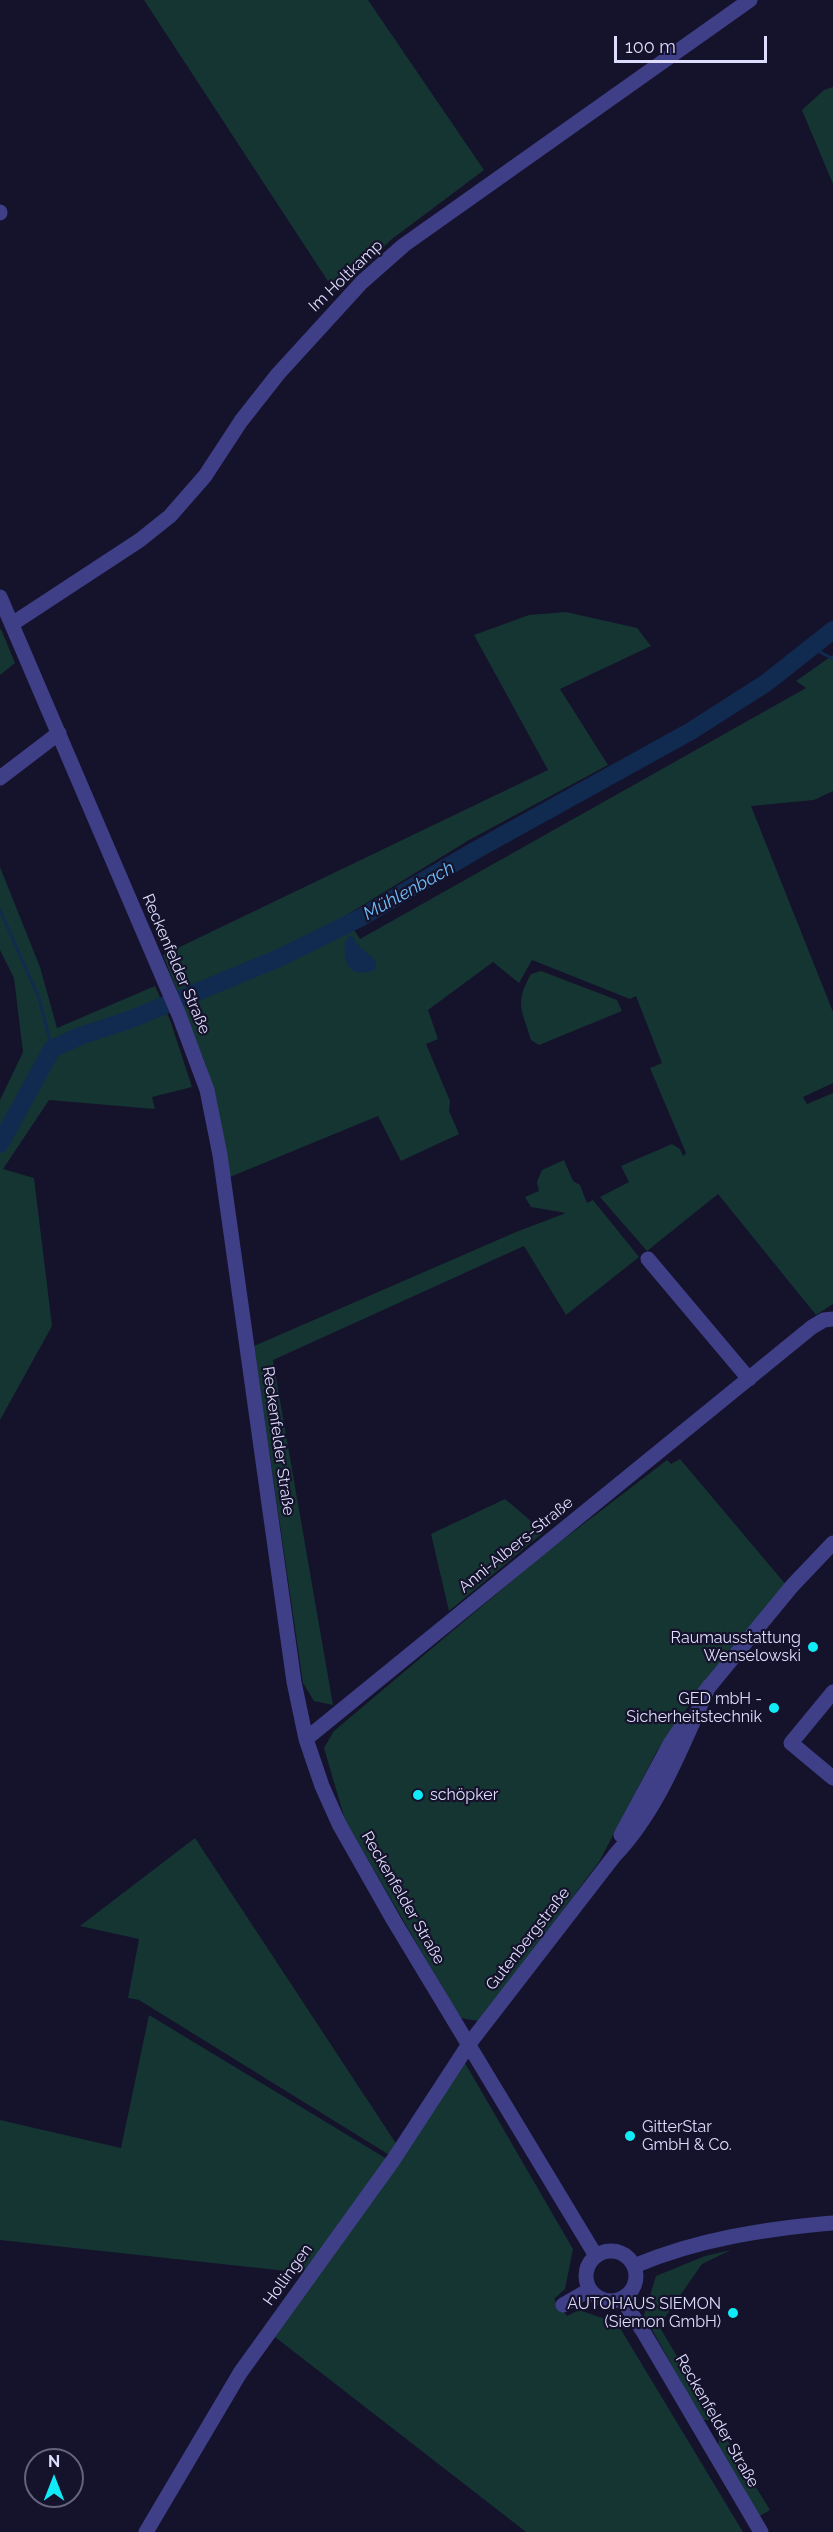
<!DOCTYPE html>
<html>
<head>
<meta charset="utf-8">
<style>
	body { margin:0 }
	#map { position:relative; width:833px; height:2532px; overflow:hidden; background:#15122b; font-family:Raleway,sans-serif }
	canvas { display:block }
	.north { position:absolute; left:24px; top:2448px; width:60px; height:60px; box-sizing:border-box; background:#15122b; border:2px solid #66637f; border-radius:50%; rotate:0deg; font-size:16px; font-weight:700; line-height:24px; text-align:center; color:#dfddfe }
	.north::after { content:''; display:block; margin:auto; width:21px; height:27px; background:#0febf7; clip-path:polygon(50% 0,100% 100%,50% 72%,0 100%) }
	.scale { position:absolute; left:614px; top:36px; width:153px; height:27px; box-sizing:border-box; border:3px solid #dfddfe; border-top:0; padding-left:8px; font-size:18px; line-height:21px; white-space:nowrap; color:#dfddfe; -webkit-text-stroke:4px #15122b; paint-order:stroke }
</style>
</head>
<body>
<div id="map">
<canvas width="833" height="2532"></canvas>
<div class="north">N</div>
<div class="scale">100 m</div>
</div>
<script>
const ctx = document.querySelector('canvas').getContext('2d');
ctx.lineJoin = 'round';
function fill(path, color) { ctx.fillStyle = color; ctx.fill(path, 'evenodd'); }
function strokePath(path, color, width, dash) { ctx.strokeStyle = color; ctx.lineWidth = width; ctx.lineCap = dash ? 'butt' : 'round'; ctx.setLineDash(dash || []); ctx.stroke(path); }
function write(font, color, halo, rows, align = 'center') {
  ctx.font = font + ' Raleway,sans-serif'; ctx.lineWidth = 4.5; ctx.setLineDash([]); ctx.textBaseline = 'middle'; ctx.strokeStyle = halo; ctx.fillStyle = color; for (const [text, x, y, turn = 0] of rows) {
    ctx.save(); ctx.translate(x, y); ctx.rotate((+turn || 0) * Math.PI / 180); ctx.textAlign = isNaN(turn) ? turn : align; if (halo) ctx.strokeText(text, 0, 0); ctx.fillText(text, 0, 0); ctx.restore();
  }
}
fill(new Path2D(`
	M144,0H368L484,170L392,239L335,292Z
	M833,87V184L802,110L824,90Z
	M566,612L637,628L651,646L560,689L608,765L469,840L345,916L360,939L806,688L796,681L833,655V791L814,800L751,806L833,1012V1083L803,1097L807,1104L833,1093V1304L816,1315L718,1194L647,1251L600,1197L629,1182L621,1166L672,1144L680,1149L683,1156L686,1153L650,1068L662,1063L636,996L630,999L532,960L519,983L493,962L428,1010L438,1039L426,1044L450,1101L449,1111L459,1134L401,1161L378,1116L230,1177L216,1099L205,1063L163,955L548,770L474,635L529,615Z
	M1,629L15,663L0,675V630Z
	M0,867L40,967L57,1028L155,986L170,1020L192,1087L152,1097L155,1109L49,1100L3,1169L34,1178L52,1326L0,1420V1100L23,1052L14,978L0,950Z
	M541,971L617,1000L622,1011L539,1045L531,1040C522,1009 514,1004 531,974Z
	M564,1160L573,1181L580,1185L587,1203L593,1200L639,1257L566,1315L524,1246L273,1360L333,1705L314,1701L303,1683L254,1346L516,1232L566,1213L531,1207L525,1197L539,1191L537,1182L542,1170Z
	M680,1459L787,1586L706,1681L657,1751L599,1862L479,2021L460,2018L345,1820L324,1748L334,1731L539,1558L667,1460L671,1464Z
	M505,1499L544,1532L449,1611L431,1534Z
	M195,1838L397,2145L391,2156L139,2000L128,1998L139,1939L80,1926Z
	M149,2015L387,2159L305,2273L0,2240V2120L121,2148Z
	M465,2063L573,2249L565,2289L554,2299L567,2316L579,2310L617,2323L743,2532H526L275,2337Z
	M731,2250L702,2264L659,2326L715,2420H702L644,2315L656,2276L705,2256Z
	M721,2430L770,2510L758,2517L718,2446Z`), '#153532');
fill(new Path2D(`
	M351,935L360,947L376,961L375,970C348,979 343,963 345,941Z`), '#112b50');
strokePath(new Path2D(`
	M811,647L833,659
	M0,910L39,998L52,1049`), '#112b50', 3);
strokePath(new Path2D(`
	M0,1144L52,1049L80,1036L129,1020L279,958L360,918L476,850L691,731L766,683L833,630`), '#112b50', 18);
strokePath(new Path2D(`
	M0,212V213
	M0,597L179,1015L207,1090L220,1155L294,1682L306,1739L322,1786L339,1824L394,1921L596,2256
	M12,624L140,540L170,516L205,476L241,421L278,374L362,282L404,245L750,0
	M0,778L59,733
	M648,1259L749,1379
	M833,1692L791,1743L833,1778
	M704,1693L792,1586L833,1543
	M306,1739L812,1327L824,1320L833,1319
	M621,1835L670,1744L686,1720
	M586 2276a25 25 0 1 1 50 0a25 25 0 1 1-50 0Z
	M634,2266C698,2239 764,2229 833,2223
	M622,2299L644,2333L761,2532
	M563,2305L589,2290
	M146,2532L240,2373L394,2159L469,2044L615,1855C659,1809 683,1743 709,1686`), '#3f3f88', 15);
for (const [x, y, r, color] of [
	[813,1647,6,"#0febf7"],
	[774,1708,6,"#0febf7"],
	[418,1795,6,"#0febf7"],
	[630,2136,6,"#0febf7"],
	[733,2313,6,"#0febf7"]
]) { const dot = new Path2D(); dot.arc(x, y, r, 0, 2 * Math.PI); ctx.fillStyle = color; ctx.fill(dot); strokePath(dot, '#15122b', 2); }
write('16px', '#dfddfe', '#15122b', [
	["Im Holtkamp",346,276,-44],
	["Reckenfelder Straße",176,964,67],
	["Reckenfelder Straße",278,1441,82],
	["Anni-Albers-Straße",516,1545,-39],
	["Reckenfelder Straße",403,1898,60],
	["Gutenbergstraße",528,1939,-52],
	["Hollingen",288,2275,-54],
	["Reckenfelder Straße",717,2421,60]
]);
write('16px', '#dfddfe', '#15122b', [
	["Raumausstattung",801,1638],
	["Wenselowski",801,1656],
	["GED mbH -",762,1699],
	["Sicherheitstechnik",762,1717],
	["schöpker",430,1795,"left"],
	["GitterStar",642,2127,"left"],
	["GmbH & Co.",642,2145,"left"],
	["AUTOHAUS SIEMON",721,2304],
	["(Siemon GmbH)",721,2322]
], 'right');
write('italic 18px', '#6ec0fa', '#15122b', [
	["Mühlenbach",409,891,-29]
]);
</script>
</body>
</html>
